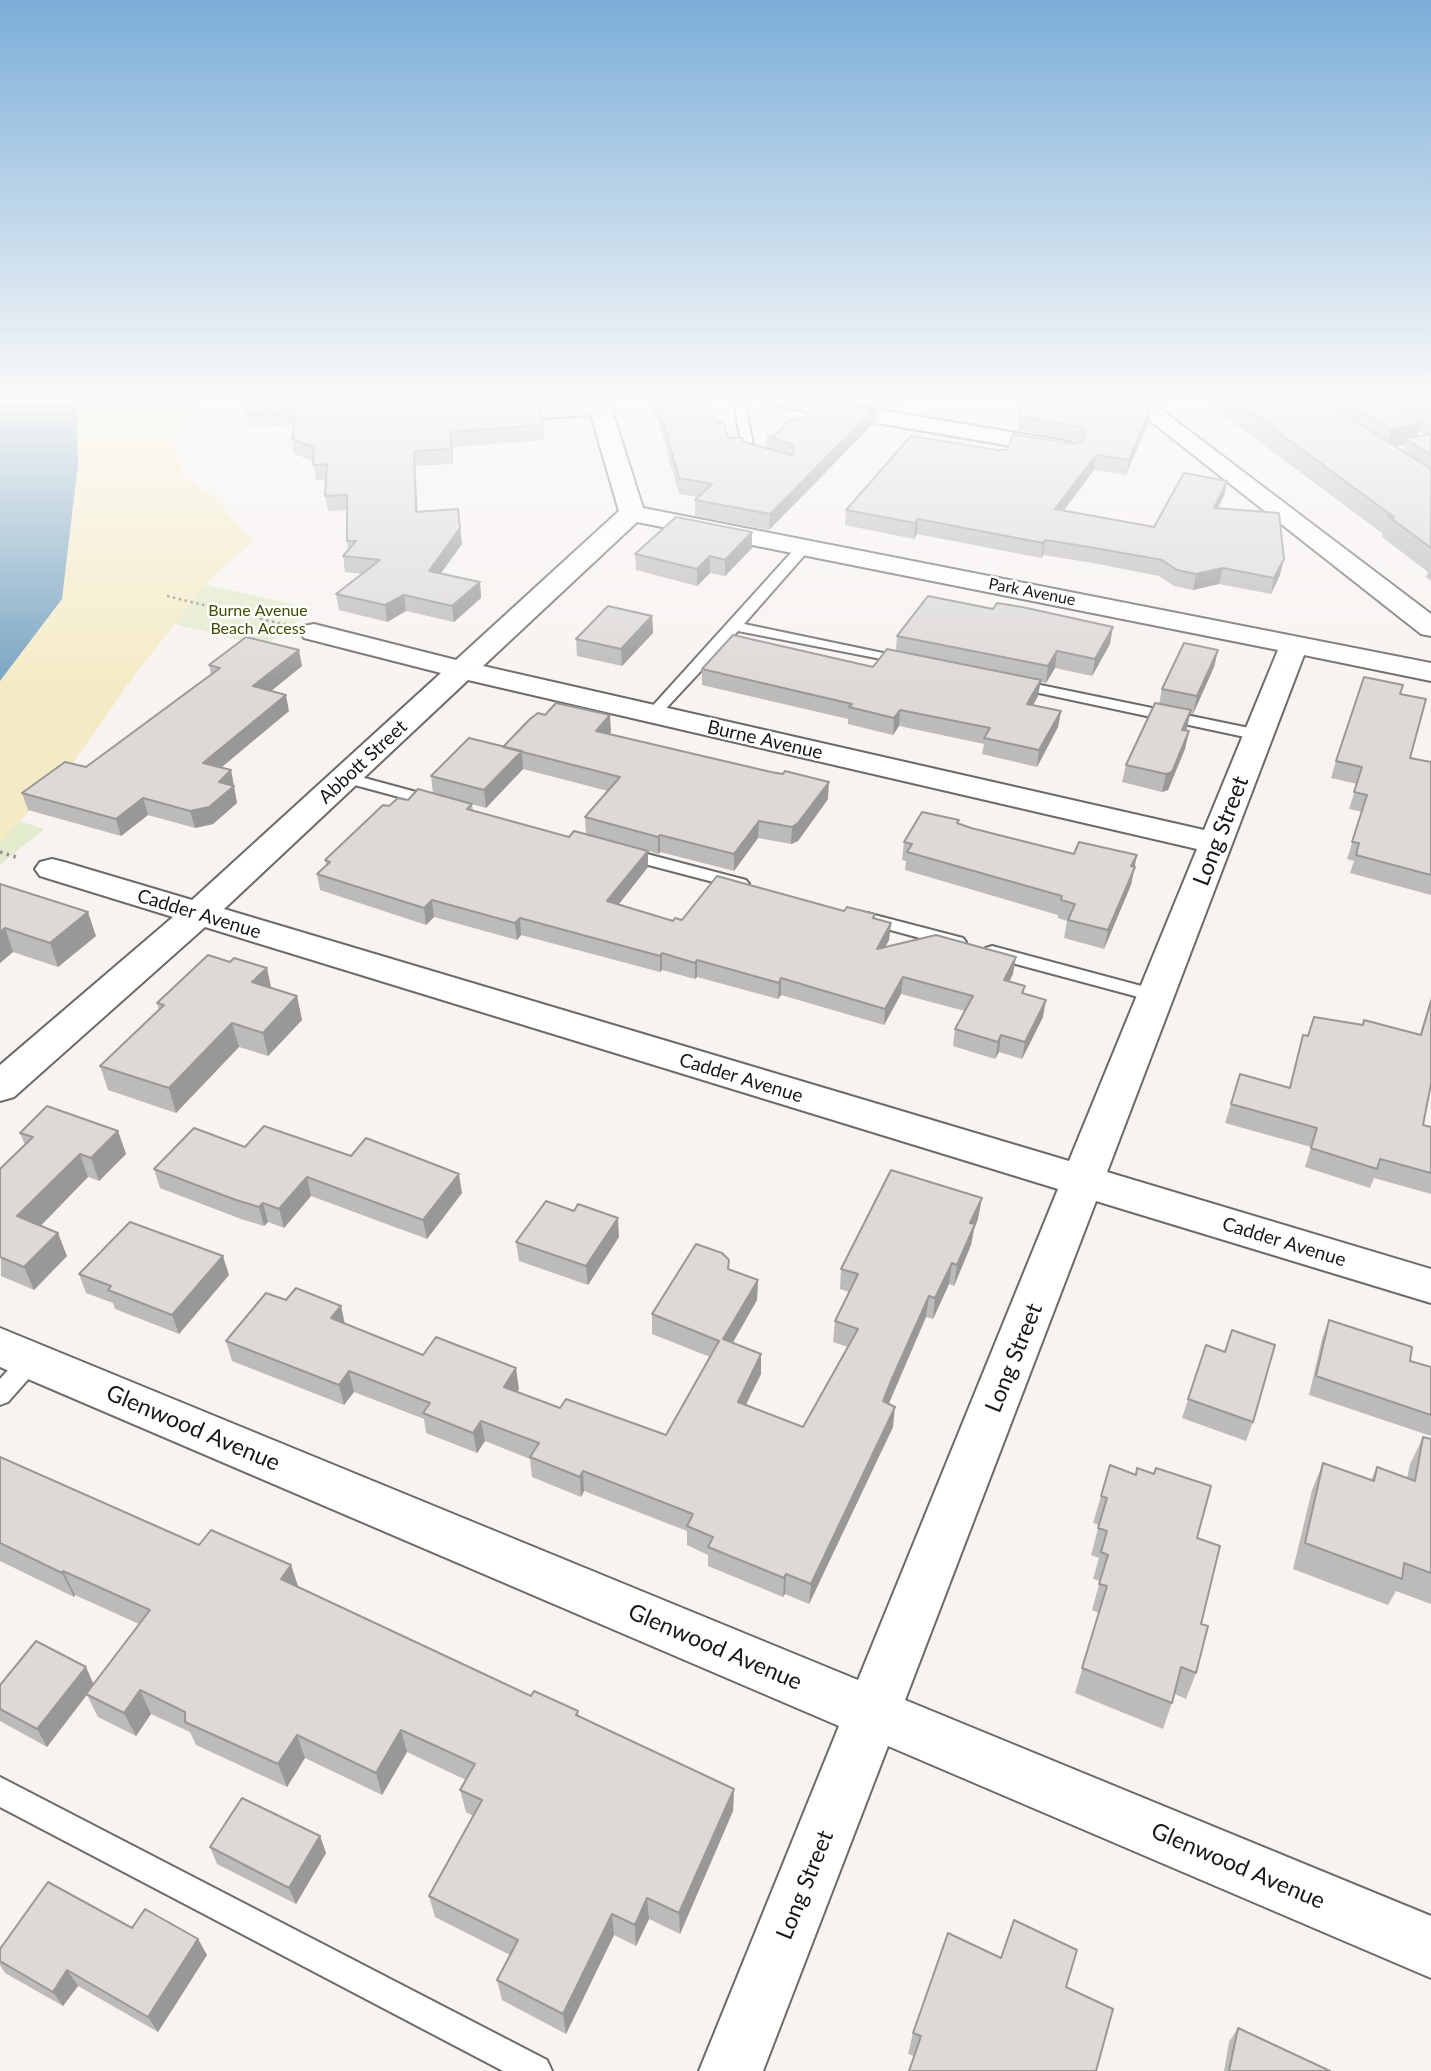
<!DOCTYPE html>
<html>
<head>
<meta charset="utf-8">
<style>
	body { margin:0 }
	canvas { display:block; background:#f7f3f1 }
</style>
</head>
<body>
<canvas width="1431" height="2071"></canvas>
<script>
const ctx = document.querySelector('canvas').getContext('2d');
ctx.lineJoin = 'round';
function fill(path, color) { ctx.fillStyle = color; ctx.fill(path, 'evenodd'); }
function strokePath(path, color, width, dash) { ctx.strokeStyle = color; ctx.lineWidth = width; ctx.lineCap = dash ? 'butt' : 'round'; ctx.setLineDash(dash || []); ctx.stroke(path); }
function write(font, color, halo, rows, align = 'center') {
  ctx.font = font + ' Lato,sans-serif'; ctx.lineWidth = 5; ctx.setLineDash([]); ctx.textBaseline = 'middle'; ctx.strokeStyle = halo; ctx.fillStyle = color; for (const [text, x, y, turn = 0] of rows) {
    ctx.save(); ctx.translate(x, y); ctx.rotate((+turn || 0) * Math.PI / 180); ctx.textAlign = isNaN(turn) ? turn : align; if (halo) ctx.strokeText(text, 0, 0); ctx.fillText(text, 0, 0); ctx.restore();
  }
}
fill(new Path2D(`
	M200,583L313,609L265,646L124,612Z
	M0,815L44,829L0,865Z`), '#e3ebcd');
fill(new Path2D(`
	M77,398H189L194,405L173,440L183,475L218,501L253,542L212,577L131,680L71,766L0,843V681L62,599L78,464Z`), '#f4ebc5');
fill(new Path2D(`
	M0,398H77L78,464L62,599L0,681Z`), '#77a4c1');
const service = new Path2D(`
	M733,398H744L754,450L769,453V459L743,452Z
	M804,543L811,547L809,550L744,624L907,658L912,659V665L738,631L658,717H648V711L799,544Z
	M1016,680L1259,730L1267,735L1259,740L1011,687L1009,684Z
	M346,773L442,799L444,802L436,807L340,781V775Z
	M624,848L746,880L749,884L740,889L618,857L616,853Z
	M867,913L963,938L966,942L957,948L861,922L858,918Z
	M992,946L1164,992L1166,996L1157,1002L986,956L983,952L986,948Z
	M31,1351L39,1353L43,1360L39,1367L8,1402L0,1405V1379L23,1353Z
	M0,1777L547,2060L552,2071H503L0,1807Z`);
const minor = new Path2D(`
	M586,398H608L643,508L1431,663V681L1304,655L1107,1172L1431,1269V1303L1096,1201L905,1700L1431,1916V1978L888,1746L763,2071H699L839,1726L0,1367V1328L858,1680L1058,1189L205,927L14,1097L0,1101V1065L173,917L40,876L35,869L40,862L52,859L64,862L192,900L441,673L304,638L300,632L304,626L314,624L456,660L619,511L591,415L489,421L478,414L489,407L587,402ZM637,522L1278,650L1204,830L483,666ZM468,680L1197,849L1069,1161L224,909Z
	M761,398H809L1064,441L1072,443L1076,448L1072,453L1064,455L772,405Z
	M1121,398H1146L1431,614V636L1421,634Z`);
strokePath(service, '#6d6a68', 4);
strokePath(minor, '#6d6a68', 4);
strokePath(new Path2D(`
	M167,596L286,625`), '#93908f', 2.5, [2.5, 3.5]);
strokePath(new Path2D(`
	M0,852L19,858`), '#93908f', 3.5, [2.5, 4.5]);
fill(service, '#fff');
fill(minor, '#fff');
fill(new Path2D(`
	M252,398H538V403L430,410L434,413L543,425L544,440L453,447V464L415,466L418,512L458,509L462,544L441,573L480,582L481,598L454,622L406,611L387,622L339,610L336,594L362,574L345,572L343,556L348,550L347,541V510L328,511L325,496L326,479L316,480L313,461L294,454L292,439L295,425L248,427L243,400Z
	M648,398H705L715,423L729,438L766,448L767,436H774L803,418L821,401L878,411L877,426L872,425L769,530L695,516V500L698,497L679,494L657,416H653Z
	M837,398H904L892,409L837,400Z
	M1025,398H1138L1148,423L1126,475L1094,470L1063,511L1154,527L1227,481L1224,496L1218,508L1280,575L1271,594L1219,584L1193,590L1174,586L1159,576L1093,563L1043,555L1041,558L917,534L914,539L845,525L846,510L997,450H1007L1079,442L1018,430L1019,416Z
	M1201,398H1431V581L1426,577L1428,572L1382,537L1383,534ZM1419,430L1427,435L1417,437ZM1403,445H1405L1403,451L1396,447Z
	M752,548L725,576L710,573L697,586L636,570L635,554Z
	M652,616L653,633L622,666L577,656L576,639Z
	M897,636L1110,644L1092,676L1055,668L1046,683L1040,682L1038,696L1033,705L1061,711L1058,727L1037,767L982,754L984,744L899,726L893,735L848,724V719L702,685V669L873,667L896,650Z
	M1218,650L1214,667L1193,714L1190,713L1186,731H1189L1185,749L1168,790L1162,792L1122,782L1126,765L1159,704L1162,689Z
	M209,665L302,666L271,691L289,711L221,768L231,770L237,803L213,824L195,828L148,815L121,836L28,810L22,793L86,767L211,674Z
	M1400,694L1410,758L1431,762V895L1350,873L1354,861L1347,859L1362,812L1349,809L1357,784L1331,778L1336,761Z
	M611,732L609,734L828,799L798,841L791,844L758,838L734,871L660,852L658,854L648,851V867L618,905L673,921L844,911L875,914L874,919L891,923L889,940L885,947L1013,974L1009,982L1024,993L1043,1017L1022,1059L999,1052L995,1059L953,1046L955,1029L965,1011L901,994L884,1025L781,995L778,999L697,977L695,979L662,970L660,972L521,935L517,940L434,917L426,925L320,890L317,874L326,865L325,860L389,806L433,793L431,776L503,747ZM523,769L608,791L585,817L586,834L569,837L473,811L472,804L486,808Z
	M958,824L1074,854L1134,867L1131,885L1104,949L1064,938L1067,921L1058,918V915L905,870L906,861L902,860L904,842Z
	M0,884L96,936L58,967L13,952L0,963Z
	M272,988L297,996L302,1020L268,1056L239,1047L176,1113L108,1090L100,1066L159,1010L157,1003Z
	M1431,997V1087L1423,1125L1431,1127V1194L1374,1178L1370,1188L1305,1167L1311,1147L1225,1123L1240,1074L1289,1088L1303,1035L1308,1036L1314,1017L1420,1034Z
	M118,1131L126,1154L99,1181L88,1177L40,1226L67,1256L34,1290L1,1276L0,1169L25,1145L20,1133Z
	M245,1147L462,1193L427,1239L311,1196L284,1228L268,1222L264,1226L241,1219L160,1188L154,1169Z
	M978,1219L974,1229L971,1245L954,1286L949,1284L933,1319L926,1317L888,1403L893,1427L809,1604L785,1594L783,1597L708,1566V1555L687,1545V1531L584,1491L581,1497L532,1477L530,1459L485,1441L477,1453L426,1433L424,1419L354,1392L344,1405L232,1361L226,1341L286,1300L341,1306L345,1324L423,1355L519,1389L517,1392L560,1408L666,1435L710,1357L652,1334V1314L729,1269L758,1280L757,1300L732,1343L761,1374L746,1405L803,1427L848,1347L833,1342L835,1321L849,1292L840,1289L841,1269Z
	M619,1237L588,1285L519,1261L516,1242Z
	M79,1274L229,1275L179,1334L115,1309L113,1303L86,1293Z
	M1329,1320L1410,1361L1431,1367V1436L1309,1395L1322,1339Z
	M1206,1345L1253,1422L1246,1441L1182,1418Z
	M1423,1437L1431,1439V1604L1396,1591L1388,1605L1293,1569L1312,1490L1323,1463L1371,1480L1377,1467L1407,1478L1410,1464Z
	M0,1457L199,1545L291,1565L298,1587L531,1696L578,1711L579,1717L734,1789L733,1811L680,1934L649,1919L636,1946L614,1935L566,2034L502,2000L497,1980L510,1955L435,1917L429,1896L473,1816L466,1812L460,1790L466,1780L407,1752L382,1795L305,1758L287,1787L196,1745L190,1732L151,1714L136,1736L98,1717L87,1695L47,1747L0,1721V1685L94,1684L139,1624L75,1595L74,1597L0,1561Z
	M1101,1496L1197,1538L1201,1624L1196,1673L1186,1699L1175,1694L1163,1729L1075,1693L1099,1613L1092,1610L1100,1581L1093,1579L1099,1558L1091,1555L1099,1525L1093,1523Z
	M320,1836L326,1853L296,1904L217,1864L210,1847Z
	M132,1928L198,1939L207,1955L158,2032L78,1986L63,2006L5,1973L0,1965V1949Z
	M1001,1958L1066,1987L914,2056L908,2054L913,2033Z
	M1238,2028L1330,2071H1224L1229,2042Z`), '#bdbbb9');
fill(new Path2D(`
	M424,398H425L427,410L420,402Z
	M893,398H904L892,409Z
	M1151,408L1148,423L1126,475L1129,460Z
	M873,410L872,425L769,530L770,514Z
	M1421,423L1415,443L1406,439L1405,445L1386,449L1391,429Z
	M451,432L453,447V464L451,449Z
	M414,451L415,466L418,527L416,512Z
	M1096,455L1094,470L1053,525L1055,509Z
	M1227,481L1224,496L1210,523L1214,508Z
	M918,519L917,534L914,539L915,523Z
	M460,528L462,544L431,587L429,571Z
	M752,532V548L725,576V560Z
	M1045,540L1043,555L1041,558L1043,543Z
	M710,556V573L697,586V569Z
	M1284,559L1280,575L1271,594L1274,578Z
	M1223,568L1219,584L1193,590L1196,574Z
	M480,582L481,598L454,622L452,606Z
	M404,595L406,611L387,622L385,605Z
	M652,616L653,633L622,666L621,649Z
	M1113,627L1110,644L1092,676L1095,659Z
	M299,650L302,666L256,703L253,686Z
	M1218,650L1214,667L1193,714L1197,696Z
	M1057,651L1055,668L1046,683L1048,666Z
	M1041,680L1038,696L1025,720L1027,704Z
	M286,695L289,711L207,779L203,763Z
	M900,710L899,726L893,735L894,718Z
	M1191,710L1187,728L1178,747L1182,730Z
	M1061,711L1058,727L1037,767L1039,750Z
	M610,715L611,732L597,747L596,731Z
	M1189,731L1185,749L1168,790L1162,792L1166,774Z
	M522,751L523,769L486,808L484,790Z
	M231,770L237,803L213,824L195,828L190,811Z
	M829,782L828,799L798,841L791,844L792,827Z
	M143,798L148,815L121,836L116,819Z
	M759,821L758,838L734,871V854Z
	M660,835V852L658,854V837Z
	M648,851V867L608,918L607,901Z
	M1137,855L1131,885L1104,949L1108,930L1131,866Z
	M432,900L434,917L426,925L424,908Z
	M88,912L96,936L58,967L50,943Z
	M520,918L521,935L517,940L515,923Z
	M891,923L889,940L875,966L877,949Z
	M5,928L13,952L0,963V932Z
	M662,953V970L660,972V956Z
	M1016,957L1013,974L1001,997L1004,980Z
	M697,960V977L695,979V963Z
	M267,968L272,991L252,982Z
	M903,977L901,994L884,1025L885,1009Z
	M781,978V995L778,999L779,983Z
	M297,996L302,1020L268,1056L263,1033Z
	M1046,1000L1043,1017L1022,1059L1025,1042Z
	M232,1023L239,1047L176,1113L169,1088Z
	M1001,1035L999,1052L995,1059L998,1042Z
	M118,1131L126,1154L99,1181L91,1158Z
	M80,1154L88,1177L27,1240L17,1216Z
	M459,1174L462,1193L427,1239L423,1220Z
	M307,1177L311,1196L284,1228L279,1209Z
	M982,1198L978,1219L974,1229L971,1245L954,1286L957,1265L970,1223Z
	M263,1203L268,1222L264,1226L259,1207Z
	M618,1218L619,1237L588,1285L586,1266Z
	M58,1233L67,1256L34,1290L24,1267Z
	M223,1256L229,1275L179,1334L172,1315Z
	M952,1263L949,1284L933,1319L935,1298Z
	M758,1280L757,1300L723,1360V1339Z
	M929,1296L926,1317L881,1422L883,1401Z
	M341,1306L345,1326L331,1318Z
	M761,1354V1374L737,1422L738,1402Z
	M516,1368L519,1389L507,1407L504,1387Z
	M349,1371L354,1392L344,1405L339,1385Z
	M895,1407L893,1427L809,1604L811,1584Z
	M481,1421L485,1441L477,1453L473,1433Z
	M583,1471L584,1491L581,1497L580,1477Z
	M291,1565L299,1589L281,1579Z
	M63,1571L75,1595L74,1597L62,1573Z
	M786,1574L785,1594L783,1597L784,1578Z
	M86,1667L94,1685L47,1747L37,1729Z
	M140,1690L151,1714L136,1736L124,1713Z
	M401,1730L407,1752L382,1795L376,1773Z
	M297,1735L305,1758L287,1787L278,1764Z
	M734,1789L733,1811L680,1934L679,1913Z
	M320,1836L326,1853L296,1904L289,1888Z
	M647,1898L649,1919L636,1946L635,1925Z
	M612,1914L614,1935L566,2034L563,2014Z
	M198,1939L207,1955L158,2032L148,2017Z
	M67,1970L78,1986L63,2006L53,1992Z`), '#9a9896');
const building = new Path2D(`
	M252,398H424L420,402L434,413L540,406L543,425L451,432V449L414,451L416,512L458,509L460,528L429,571L480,582L452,606L404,595L385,605L336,594L380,560L343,556L356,541H347V495L325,496L327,464L313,465L314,447L292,439L297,410L245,413L243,400Z
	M652,398H705L715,423L723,422L729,438H742L744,442L791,455L794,453V445L767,436H774L790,420L803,418L821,401L878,411L873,410L770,514L695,500L712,484L679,478L657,401H653Z
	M1026,398H1138L1151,408L1129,460L1096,455L1055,509L1154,527L1184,473L1227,481L1214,508L1279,513L1284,559L1274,578L1223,568L1196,574L1177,570L1162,560L1095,548L1045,540L1043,543L918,519L915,523L846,510L911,436L997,450H1007L1013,434L1072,444L1081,442L1086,436L1081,427L1019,416Z
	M1231,398H1319L1431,469V548L1388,516L1394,517Z
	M1340,398H1384L1421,423L1391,429Z
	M1405,398H1431V414Z
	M1431,434V455L1406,439Z
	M676,517L752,532L725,560L710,556L697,569L635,554Z
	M928,596L993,609L997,603L1022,607L1113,627L1095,659L1057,651L1048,666L897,636Z
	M608,606L652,616L621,649L576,639Z
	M733,635L873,667L887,649L1041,680L1027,704L1061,711L1039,750L984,738L990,728L900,710L894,718L849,707L852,704L702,669Z
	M246,637L299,650L253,686L286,695L203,763L231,770L219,782L234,786L209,807L190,811L143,798L116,819L22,793L65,762L86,767L220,668L209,665Z
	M1184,643L1218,650L1197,696L1162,689Z
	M1364,677L1403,685L1400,694L1426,699L1410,758L1431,762V875L1356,855L1359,843L1352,842L1367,795L1354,792L1362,767L1336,761Z
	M556,703L610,715L596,731L771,772L783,774L785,771L829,782L798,823L792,827L759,821L734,854L660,835L658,837L585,817L620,777L503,747L530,719L538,713L545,715Z
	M1155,703L1191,710L1182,730L1189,731L1172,772L1166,774L1126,765Z
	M469,738L522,751L484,790L431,776Z
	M418,789L472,804L467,809L569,837L574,831L648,851L607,901L673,921L675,918L682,920L717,876L844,911L847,907L875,914L873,918L891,923L877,949L936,935L1016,957L1004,980L1025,986L1022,993L1046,1000L1025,1042L1001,1035L998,1042L955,1029L973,996L903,977L885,1009L781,978L779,983L697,960L695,963L662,953L660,956L520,918L515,923L432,900L424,908L317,874L330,862L325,860L383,805L389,806L398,798L408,800Z
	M922,812L959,820L957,823L971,828L1074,854L1079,842L1137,855L1131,866L1135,867L1108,930L1068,920L1075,904L1061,900L1062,896L907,852L912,844L904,842Z
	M0,884L88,912L50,943L5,928L0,932Z
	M208,955L230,962L234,958L267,968L252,982L297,996L263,1033L232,1023L169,1088L100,1066L164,1005L157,1003Z
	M1431,1001V1084L1423,1125L1431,1127V1173L1380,1159L1377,1169L1311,1148L1317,1128L1231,1104L1240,1074L1290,1088L1303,1035L1308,1036L1314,1017L1363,1025L1364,1020L1421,1035Z
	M47,1106L118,1131L91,1158L80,1154L17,1216L58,1233L24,1267L0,1257V1169L33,1137L20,1133Z
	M264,1126L351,1156L366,1138L459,1174L423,1220L307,1177L279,1209L263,1203L259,1207L236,1200L154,1169L194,1128L245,1147Z
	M891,1170L982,1198L970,1223L975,1224L957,1265L952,1263L935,1298L929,1296L891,1381L883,1401L895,1407L811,1584L786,1574L784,1578L708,1547L713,1537L687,1526L693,1514L583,1471L580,1477L530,1457L539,1443L481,1421L473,1433L423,1413L430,1403L349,1371L339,1385L226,1341L266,1293L286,1300L296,1288L341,1306L331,1318L423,1355L436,1337L516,1368L504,1387L560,1408L566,1399L666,1435L719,1341L652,1314L696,1244L722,1253L729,1260L728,1269L758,1280L723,1339L761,1354L738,1402L803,1427L858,1329L835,1321L858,1274L841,1269Z
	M546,1201L574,1211L578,1204L618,1218L586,1266L516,1242Z
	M130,1222L223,1256L172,1315L108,1290L111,1286L79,1274Z
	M1329,1320L1412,1347L1410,1361L1431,1367V1415L1316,1376Z
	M1232,1330L1275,1345L1253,1422L1188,1399L1206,1345L1225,1352Z
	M1423,1437L1431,1439V1573L1404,1563L1402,1579L1305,1543L1323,1463L1374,1481L1377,1467L1415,1481Z
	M0,1457L199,1545L211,1530L291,1565L281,1579L531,1696L534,1691L578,1711L576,1715L734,1789L679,1913L647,1898L635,1925L612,1914L563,2014L497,1980L518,1940L429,1896L482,1800L460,1790L475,1764L401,1730L376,1773L297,1735L278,1764L185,1722V1712L140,1690L124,1713L86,1694L150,1610L63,1571L62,1573L0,1543Z
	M1110,1465L1136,1475L1137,1468L1154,1474L1156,1468L1211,1486L1197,1538L1220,1546L1201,1624L1208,1626L1196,1673L1181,1667L1172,1703L1082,1668L1107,1586L1099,1584L1108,1555L1101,1552L1107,1531L1098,1528L1107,1498L1101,1496Z
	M36,1641L86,1667L37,1729L0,1709V1685Z
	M242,1798L320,1836L289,1888L210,1847Z
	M48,1882L132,1928L145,1909L198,1939L148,2017L67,1970L53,1992L0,1961V1949Z
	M1014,1920L1077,1950L1066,1987L1113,2009L1096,2071H909L921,2036L913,2033L948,1933L1001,1958Z
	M1238,2028L1330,2071H1229Z`);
fill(building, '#dcd9d7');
strokePath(building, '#9a9896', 2);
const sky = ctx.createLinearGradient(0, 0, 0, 688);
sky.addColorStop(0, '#7baed8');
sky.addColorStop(0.58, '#fbfaf9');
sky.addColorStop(1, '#fbfaf900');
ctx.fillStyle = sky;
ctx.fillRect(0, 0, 1431, 688);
write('16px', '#191817', '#fff', [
	["Park Avenue",1032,592,11]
]);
write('16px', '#404d00', '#fff', [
	["Burne Avenue",258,611],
	["Beach Access",258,629]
]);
write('19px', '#191817', '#fff', [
	["Burne Avenue",765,740,13],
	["Abbott Street",363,762,-43],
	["Cadder Avenue",199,914,17],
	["Cadder Avenue",741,1078,17],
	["Cadder Avenue",1284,1242,17]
]);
write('23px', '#191817', '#fff', [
	["Long Street",1221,831,-69],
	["Long Street",1014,1358,-68],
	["Glenwood Avenue",193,1428,23],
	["Glenwood Avenue",715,1647,23],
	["Glenwood Avenue",1238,1866,23],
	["Long Street",805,1885,-68]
]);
</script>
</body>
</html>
